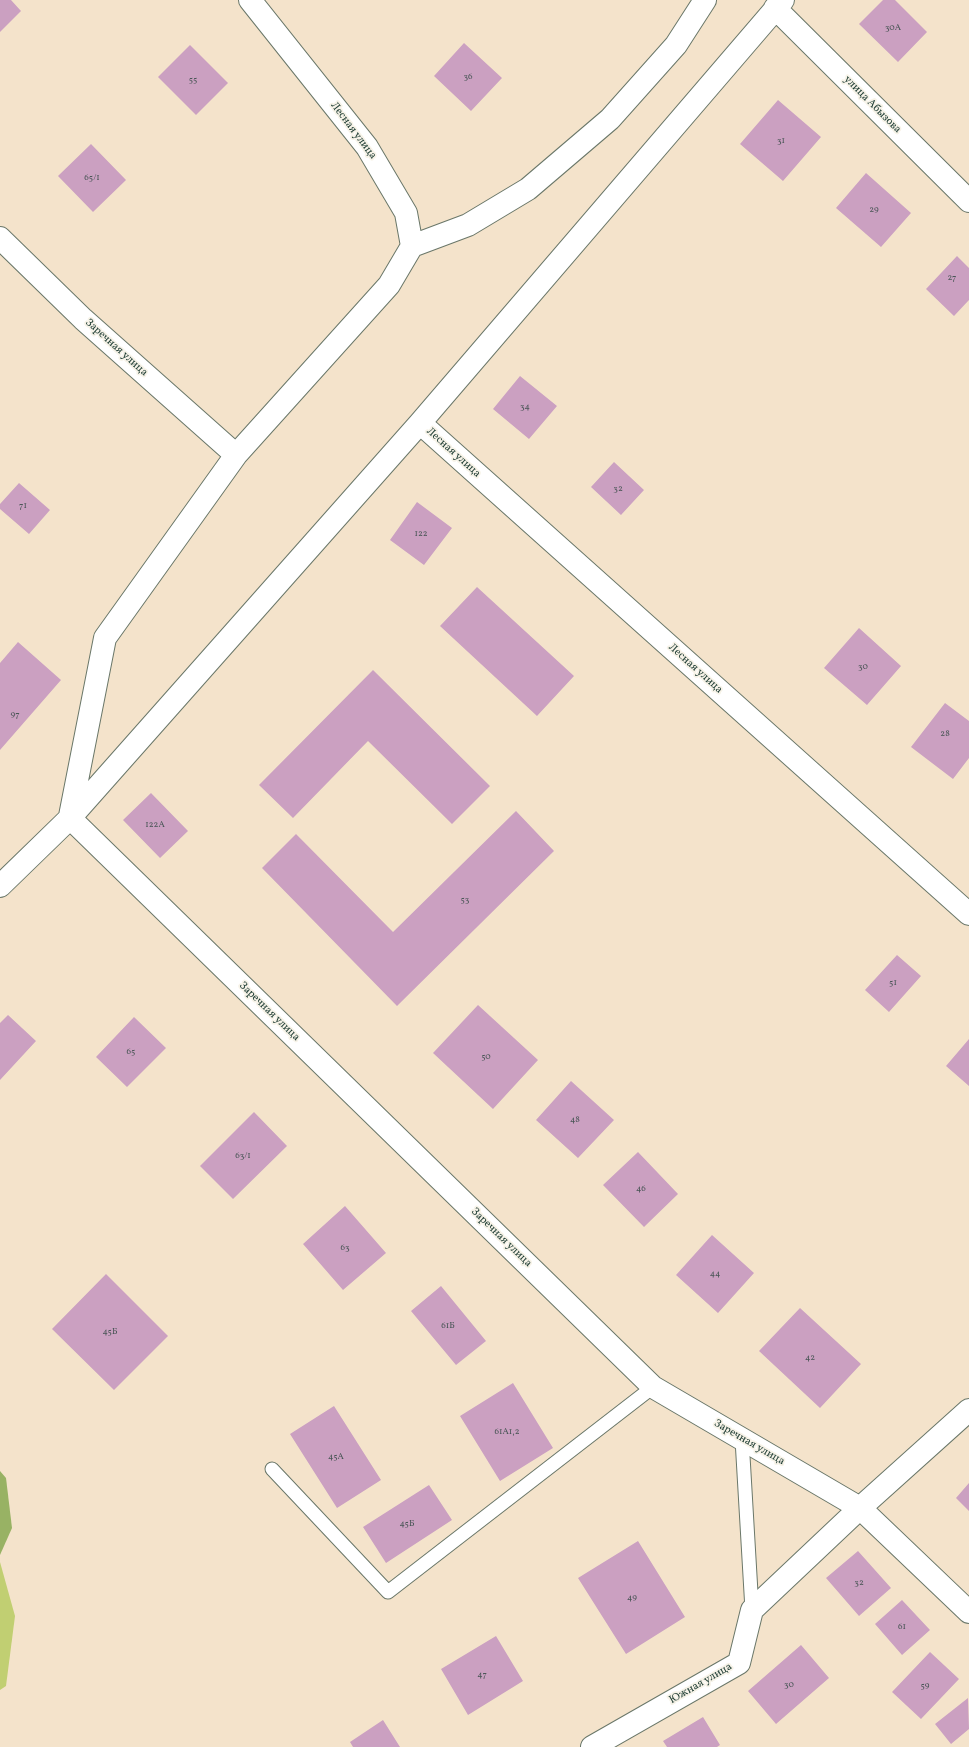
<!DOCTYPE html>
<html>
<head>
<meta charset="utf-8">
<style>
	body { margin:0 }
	canvas { display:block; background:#f4e3cb }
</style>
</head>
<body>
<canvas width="969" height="1747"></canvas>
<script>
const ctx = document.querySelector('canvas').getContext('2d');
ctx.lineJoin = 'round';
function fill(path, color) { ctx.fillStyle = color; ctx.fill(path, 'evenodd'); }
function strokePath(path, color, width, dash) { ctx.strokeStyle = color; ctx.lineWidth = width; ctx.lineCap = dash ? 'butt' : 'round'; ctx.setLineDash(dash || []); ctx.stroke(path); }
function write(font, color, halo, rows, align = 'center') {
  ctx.font = font + ' Vollkorn,serif'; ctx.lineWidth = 3.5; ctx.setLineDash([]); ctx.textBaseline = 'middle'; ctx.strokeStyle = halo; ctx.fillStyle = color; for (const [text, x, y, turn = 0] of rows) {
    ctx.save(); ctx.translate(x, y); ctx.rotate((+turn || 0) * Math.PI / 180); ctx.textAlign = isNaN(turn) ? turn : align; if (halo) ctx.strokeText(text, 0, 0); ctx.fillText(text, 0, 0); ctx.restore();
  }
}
fill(new Path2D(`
	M0,1562L15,1616L6,1686L0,1690Z`), '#c1cf72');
fill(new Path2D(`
	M0,1471L6,1478L12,1528L0,1555Z`), '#98b264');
fill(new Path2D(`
	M0,0H11L21,11L0,32Z
	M883,0H895L927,32L898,62L859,24Z
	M464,43L502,78L471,111L434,76Z
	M190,45L228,83L196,115L158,77Z
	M778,100L821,137L783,181L740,144Z
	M91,144L126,180L93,212L58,176Z
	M866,173L911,213L881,247L836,208Z
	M957,256L969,268V300L954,316L926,289Z
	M520,376L557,406L529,439L493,409Z
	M614,462L644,490L621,515L591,487Z
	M19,483L50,510L29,534L0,509V504Z
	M417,502L452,528L424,565L390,540Z
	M477,587L574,676L537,716L440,626Z
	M859,628L901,666L867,705L824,668Z
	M18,642L61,680L0,750V663Z
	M373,670L490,786L452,824L368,741L293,818L259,785Z
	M945,703L969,721V758L953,779L911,747Z
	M151,793L188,831L160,858L123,820Z
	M516,811L554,851L397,1006L262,868L296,834L393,932Z
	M897,955L921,976L889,1012L865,990Z
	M478,1005L538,1060L493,1109L433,1053Z
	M8,1015L36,1041L0,1080V1023Z
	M134,1017L166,1048L127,1087L96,1057Z
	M969,1039V1086L946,1066Z
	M571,1081L614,1120L578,1158L536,1120Z
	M254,1112L287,1146L233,1199L200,1166Z
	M638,1152L678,1194L644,1227L603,1185Z
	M345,1206L386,1253L343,1290L303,1244Z
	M712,1235L754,1273L718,1313L676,1275Z
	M106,1274L168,1336L114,1390L52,1329Z
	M441,1286L486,1341L456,1365L411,1311Z
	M800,1308L861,1364L820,1408L759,1351Z
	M513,1383L553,1448L500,1481L460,1416Z
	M334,1406L381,1480L337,1508L290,1434Z
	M969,1483V1511L956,1498Z
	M429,1485L452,1520L386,1563L363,1527Z
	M638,1541L685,1617L626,1654L578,1578Z
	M858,1551L891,1588L859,1616L826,1578Z
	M902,1600L930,1630L902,1655L875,1624Z
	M496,1636L523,1681L468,1715L441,1669Z
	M801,1645L829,1678L776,1724L748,1691Z
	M930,1652L959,1679L921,1719L892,1692Z
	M968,1698L969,1729L951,1744L935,1724Z
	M703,1717L720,1745L717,1747H667L663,1741Z
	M383,1720L400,1747H353L350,1742Z`), '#cba0c1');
const service = new Path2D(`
	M742,1439L752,1610
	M272,1469L388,1592L653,1387`);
const minor = new Path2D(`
	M775,8L969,201
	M0,238L83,319L236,455
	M412,246L468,225L528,189L610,119L676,45L705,0
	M420,423L969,914
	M70,816L105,638L236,455L389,285L412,246L406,213L367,147L250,0
	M70,818L653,1387L860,1508L969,1612
	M0,886L70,818L420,423L783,0
	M592,1747L739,1663L752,1610L860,1508L969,1410`);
strokePath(service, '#6a7769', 15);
strokePath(minor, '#6a7769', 24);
strokePath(service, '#fff', 13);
strokePath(minor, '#fff', 22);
write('9px', '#4a5657', null, [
	["30А",893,28],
	["36",468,77],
	["55",193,80],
	["31",781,141],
	["65/1",92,178],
	["29",874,210],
	["27",952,278],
	["34",525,407],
	["32",618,489],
	["71",23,506],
	["122",421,534],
	["30",863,667],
	["97",15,715],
	["28",945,734],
	["122А",155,825],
	["53",465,900],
	["51",893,983],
	["65",131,1052],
	["50",486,1057],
	["48",575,1120],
	["63/1",243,1156],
	["46",641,1189],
	["63",345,1248],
	["44",715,1274],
	["61Б",448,1326],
	["45Б",110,1332],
	["42",810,1358],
	["61А1,2",507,1432],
	["45А",336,1457],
	["45Б",407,1524],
	["32",859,1583],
	["49",632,1598],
	["61",902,1627],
	["47",482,1675],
	["30",789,1685],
	["59",925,1686]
]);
write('11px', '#1f3d34', '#f7f3e8', [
	["улица Абызова",872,105,45],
	["Лесная улица",353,131,53],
	["Заречная улица",116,348,42],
	["Лесная улица",453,453,42],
	["Лесная улица",695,669,42],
	["Заречная улица",269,1012,44],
	["Заречная улица",501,1238,44],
	["Заречная улица",749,1443,30],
	["Южная улица",701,1684,-30]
]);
</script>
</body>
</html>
